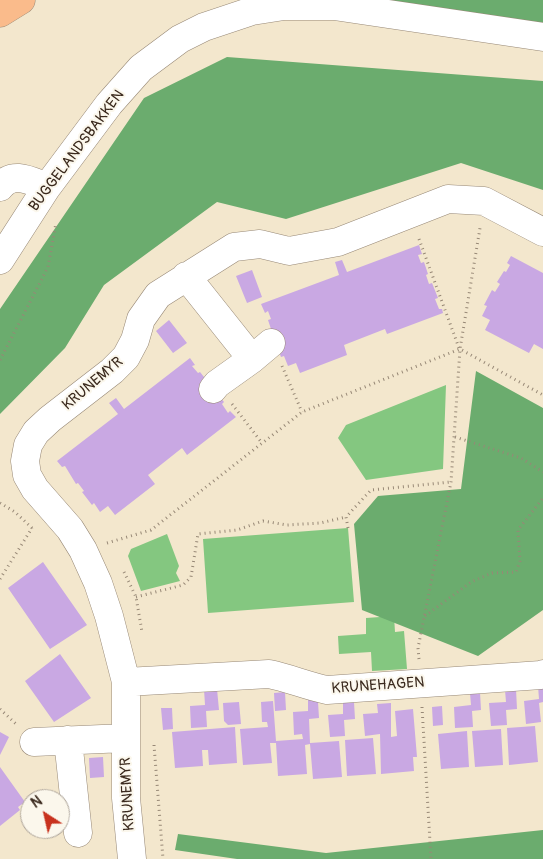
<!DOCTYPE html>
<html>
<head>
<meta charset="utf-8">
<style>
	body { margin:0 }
	#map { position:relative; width:543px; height:859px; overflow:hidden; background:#f3e7cd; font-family:Pangolin,sans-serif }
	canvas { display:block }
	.north { position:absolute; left:20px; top:789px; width:50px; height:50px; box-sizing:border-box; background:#fbf7ec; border:1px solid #aea59a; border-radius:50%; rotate:325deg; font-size:14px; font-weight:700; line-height:20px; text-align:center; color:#3b2a1e }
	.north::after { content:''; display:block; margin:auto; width:18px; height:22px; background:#c8321e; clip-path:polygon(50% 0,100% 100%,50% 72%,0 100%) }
</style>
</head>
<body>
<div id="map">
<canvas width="543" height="859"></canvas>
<div class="north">N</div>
</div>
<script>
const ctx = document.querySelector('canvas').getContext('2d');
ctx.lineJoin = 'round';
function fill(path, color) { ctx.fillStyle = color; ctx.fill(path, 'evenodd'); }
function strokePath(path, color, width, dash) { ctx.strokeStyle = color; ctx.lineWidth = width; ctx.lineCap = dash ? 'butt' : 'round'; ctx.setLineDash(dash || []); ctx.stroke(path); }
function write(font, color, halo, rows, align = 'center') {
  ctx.font = font + ' Pangolin,sans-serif'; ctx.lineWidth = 4; ctx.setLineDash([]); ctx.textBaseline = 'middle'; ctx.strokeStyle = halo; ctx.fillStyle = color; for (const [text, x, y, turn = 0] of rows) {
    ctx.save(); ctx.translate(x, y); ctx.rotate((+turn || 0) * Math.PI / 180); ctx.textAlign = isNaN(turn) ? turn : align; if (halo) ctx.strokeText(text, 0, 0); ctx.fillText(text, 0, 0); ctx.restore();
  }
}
fill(new Path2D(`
	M446,385L443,469L366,480L338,438L346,425Z
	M348,528L354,602L208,613L203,539Z
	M167,534L179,566L176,573L180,581L141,591L128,556L131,549Z
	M394,616L395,632L404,631L407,669L372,671L371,652L339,654L338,636L366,634V618Z`), '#84c780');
fill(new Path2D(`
	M374,0H543V25Z
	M227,57L543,81V190L461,163L286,219L217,202L104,285L65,348L0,414V309L144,98Z
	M476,371L543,408V610L478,656L362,610L354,524L378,496L461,489Z
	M543,830V859H237L175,850L178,834L326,853Z`), '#6bac6e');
fill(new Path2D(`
	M419,245L422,254L418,255L421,263L424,262L428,274L426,275L429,284L432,283L438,298L435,299L439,309H442L443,313L387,334L385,329L344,345L347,355L300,373L296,363L288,366L284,356L281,357L275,341L268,320L271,319L268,311L265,313L261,304L339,275L335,262L342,260L347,272Z
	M511,256L543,273V349L534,344L529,353L485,330L490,320L482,316L487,306L484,305L492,290L495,292L500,284L497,282L504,271L506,272L510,265L507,263Z
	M252,270L262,297L247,303L236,276Z
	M169,320L187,343L173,353L156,331Z
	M190,358L195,365L192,366L198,373L200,372L224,402L222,404L228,413L230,411L236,417L187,455L182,448L148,475L155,484L115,515L108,506L100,512L94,503L92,505L82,492L84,491L78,483L76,484L65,466L62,467L57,461L118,414L109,403L116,398L124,409Z
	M43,562L87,625L50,649L8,588Z
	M60,654L91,698L54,722L25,681Z
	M538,686H543V702L539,703L541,722L526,724L524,701L539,699Z
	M204,689H217L219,710L206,711L207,727L191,728L190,706L205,705Z
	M516,689L517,709L506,710L507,725L491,726L489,703L506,702L505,690Z
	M285,692L286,710L275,711L274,693Z
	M480,692L481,710L472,711L473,727L455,728L454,707L471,705L470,693Z
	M308,699L318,702L319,718L309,719L310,743L339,741L342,777L313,779L310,744L305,745L307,774L278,776L276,743H270L272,763L243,765L240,729L268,727L267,722H262L261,702L273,701L276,741L303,739L302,734L294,735L293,712L308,711Z
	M239,702L241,724L228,725L224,721L223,703Z
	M343,702H354L355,719L344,720L345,736L330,737L328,715L343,714Z
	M391,703V737L397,736L395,711L413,709L417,757H413L414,771L381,774L380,734L365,736L363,714L378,713L377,704Z
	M442,706L443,725L433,726L432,707Z
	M161,708H172L173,729L163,730Z
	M535,726L538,762L509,765L507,728Z
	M235,727L237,763L209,765L208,750H202L203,766L175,768L172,732Z
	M501,729L503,765L475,767L472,731Z
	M467,731L469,767L441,769L438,734Z
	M0,732L9,737L0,755Z
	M373,738L376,774L347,776L345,740Z
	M103,757L104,777L90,778L89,758Z
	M0,767L25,802L18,807L20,810L0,826Z`), '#c9a8e3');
const minor = new Path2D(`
	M0,187C13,170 31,181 47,187
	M0,260L47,187L109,104L141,68L180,39L204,27L252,11L284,6H334L543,37
	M186,276L252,359L217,384L213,389
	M252,359L271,343
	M126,682L269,674C289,678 307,686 327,690L541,675L543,674
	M68,740L78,833
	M34,742L125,738
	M132,859L126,798V682L109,616L98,583L83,550L70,529L35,489L27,475L25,461L28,445L36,432L50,419L112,371L126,357L135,340L141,319L158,295L234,247L260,244L289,251L338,242L448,199L484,201L543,232`);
const highway = new Path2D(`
	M0,13L21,0`);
strokePath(minor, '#978876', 29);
strokePath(highway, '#978876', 29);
strokePath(new Path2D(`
	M419,239L459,348
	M0,360L48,267L56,223
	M282,366L302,412
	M232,404L262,443
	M455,437L521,458L543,472
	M0,503L15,512L33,529
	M348,528L346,517L371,490L451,482
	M107,543L151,530L302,412L460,349L543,395
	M124,572L136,597L142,632
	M0,579L32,528
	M136,597L183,585L191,577L198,534L237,530L263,521L287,525L320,523L346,517
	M425,616L471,582L492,573L516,572L520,561L518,530L543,498
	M419,659L418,648L451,482L460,349L480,228
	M422,707L431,859
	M0,709L16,724
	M154,745L163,859`), '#978876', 3, [1, 4]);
strokePath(minor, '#fff', 28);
strokePath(highway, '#fabb8b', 28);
write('15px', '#3b2a1e', '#fbf7ec', [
	["BUGGELANDSBAKKEN",77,151,-53],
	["KRUNEMYR",93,384,-40],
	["KRUNEHAGEN",378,686,-4],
	["KRUNEMYR",128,794,-93]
]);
</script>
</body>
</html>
